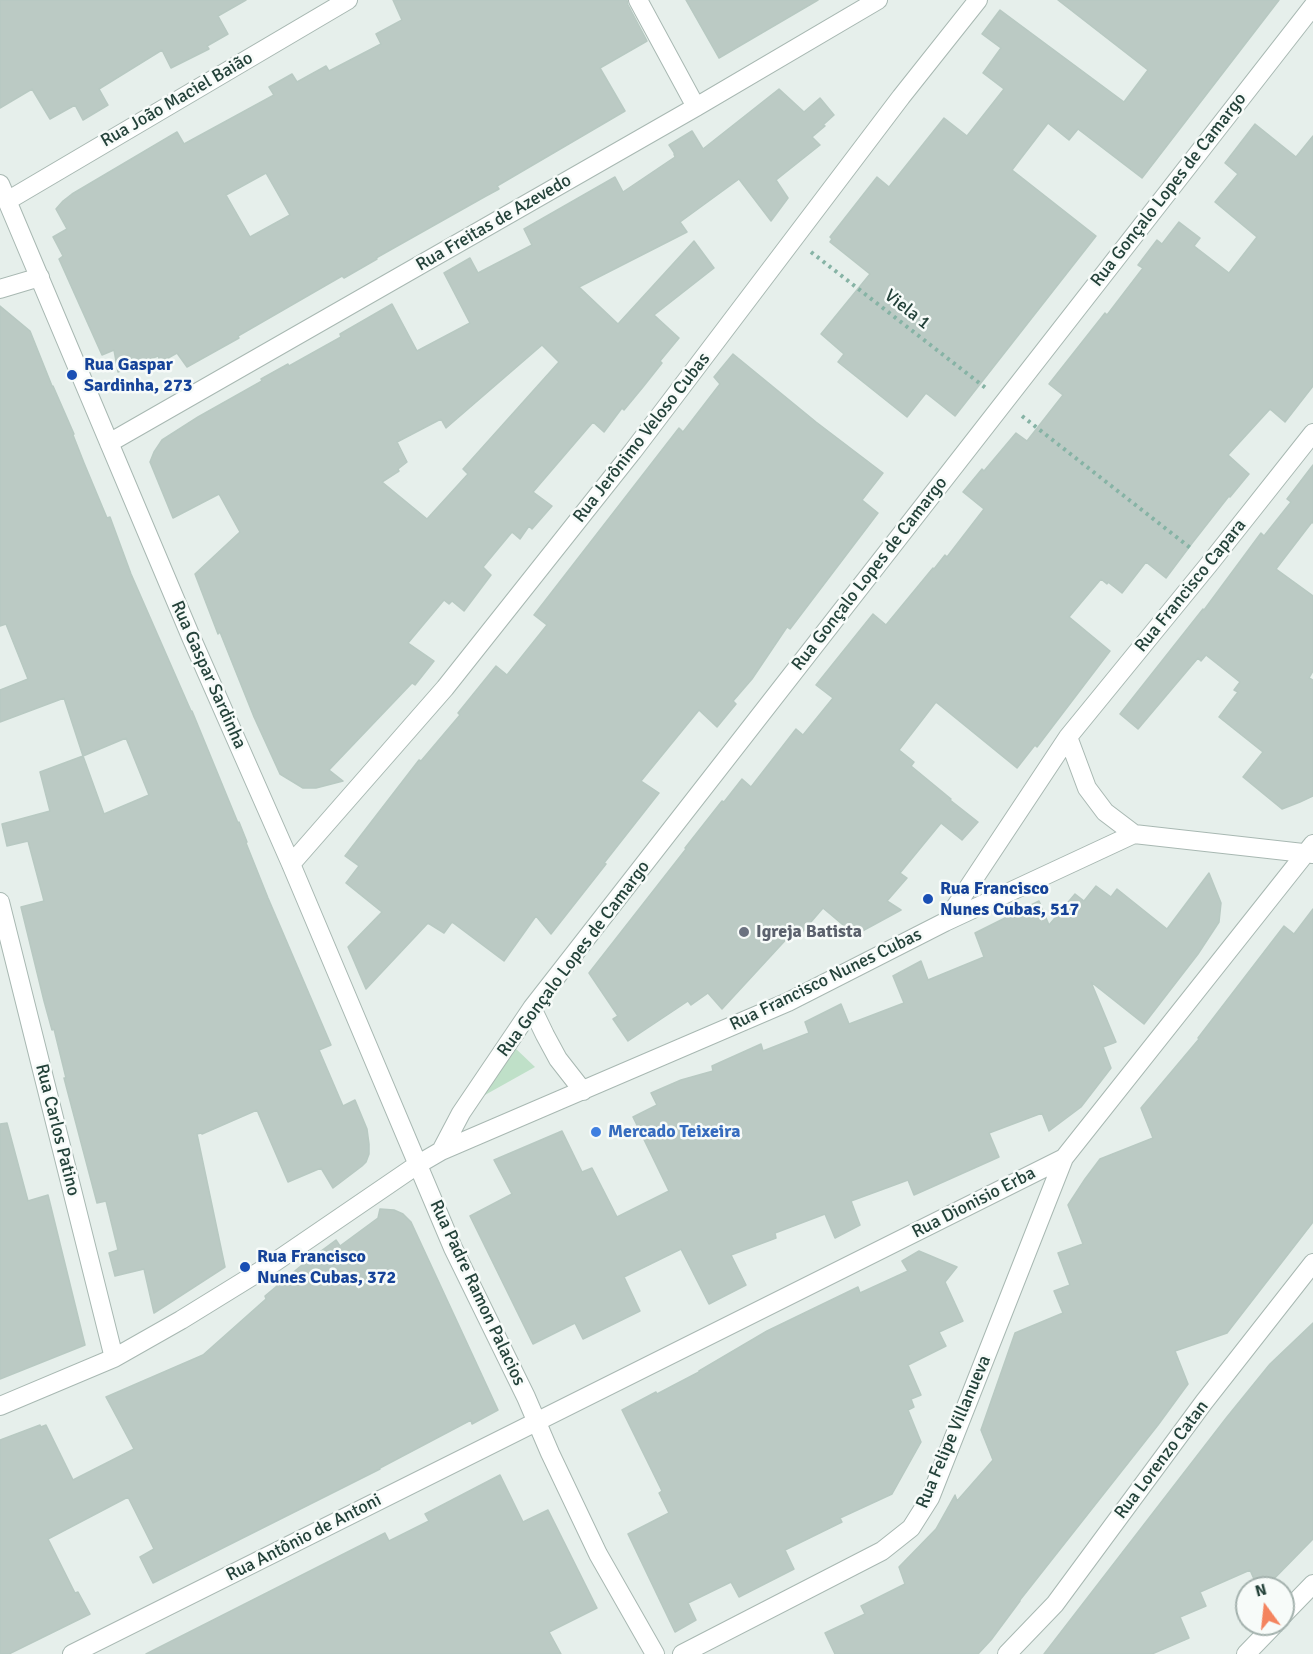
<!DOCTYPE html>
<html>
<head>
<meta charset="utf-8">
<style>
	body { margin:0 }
	#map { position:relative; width:1313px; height:1654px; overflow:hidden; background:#e6efeb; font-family:Signika,sans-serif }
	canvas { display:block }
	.north { position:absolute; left:1235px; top:1576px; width:60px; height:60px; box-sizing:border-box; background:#f7fbf9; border:2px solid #a3b1ad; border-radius:50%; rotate:345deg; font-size:16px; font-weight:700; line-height:24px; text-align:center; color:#24423a }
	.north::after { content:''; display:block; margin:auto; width:21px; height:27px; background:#f4845f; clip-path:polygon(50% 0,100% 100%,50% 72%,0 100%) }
</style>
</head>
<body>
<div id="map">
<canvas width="1313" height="1654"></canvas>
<div class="north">N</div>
</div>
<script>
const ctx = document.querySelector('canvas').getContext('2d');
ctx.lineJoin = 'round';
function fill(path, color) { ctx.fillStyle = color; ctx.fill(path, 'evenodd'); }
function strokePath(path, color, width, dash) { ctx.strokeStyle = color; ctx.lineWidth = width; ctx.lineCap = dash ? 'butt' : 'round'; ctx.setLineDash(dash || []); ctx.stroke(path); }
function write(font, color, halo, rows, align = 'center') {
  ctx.font = font + ' Signika,sans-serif'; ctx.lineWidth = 5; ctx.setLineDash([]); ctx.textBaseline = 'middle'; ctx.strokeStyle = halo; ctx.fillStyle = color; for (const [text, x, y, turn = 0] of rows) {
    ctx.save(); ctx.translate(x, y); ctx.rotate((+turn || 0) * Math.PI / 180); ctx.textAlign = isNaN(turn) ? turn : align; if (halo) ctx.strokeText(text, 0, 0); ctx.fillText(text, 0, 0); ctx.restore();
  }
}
fill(new Path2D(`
	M513,1046L535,1067L476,1100Z`), '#bfe0c8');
const building = new Path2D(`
	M0,0H246L218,16L228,34L207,46L209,49L171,68L162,50L99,89L108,105L83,120L75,105L50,119L32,89L0,108Z
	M393,0H627L628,5L647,41L600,68L625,111L497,186L499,189L486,196L376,258L377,259L344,278L342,276L238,336L239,338L187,367L177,353L161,362L158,356L118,372L114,350L102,355L59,259L63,256L53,237L67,229L56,209L63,201L72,194L177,132L184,144L274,95L269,87L292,74L297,82L326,66L329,71L381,44L376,34L402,20ZM266,173L290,215L250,237L226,195Z
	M686,0H818L719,58Z
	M1058,0H1279L1142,178L1078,129L1069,140L1048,123L1012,170L1096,236L955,416L926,393L907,417L838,362L844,354L821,334L870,274L830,242L832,239L830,237L877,177L889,187L944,118L967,136L1004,89L983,73L1001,48L982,34L1000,10L1124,102L1148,70Z
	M779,89L804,112L820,98L834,115L823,125L825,126L812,137L820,145L776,180L788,198L771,221L739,179L680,222L687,232L579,287L618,324L694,241L714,268L654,315L679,338L660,361L662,363L643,387L624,410L622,408L604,432L593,422L533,492L552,506L532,529L529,526L520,539L512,532L483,567L491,575L464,611L452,601L449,604L444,600L408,643L434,661L415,685L412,683L329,770L343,781L316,788H303L280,774L254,717L220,632L218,634L195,574L240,532L219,494L173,518L150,462L154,452L162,440L198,417L262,381L261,379L288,364L289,366L341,337L340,334L392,304L417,351L470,323L444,273L470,258L478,273L532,245L524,229L615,177L623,192L675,157L674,154H675L669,145L692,131L703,149ZM542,345L559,362L463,469L468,474L427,519L382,482L399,471L398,469L407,462L397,442L441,419L446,428Z
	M1255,124L1296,157L1313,136V386L1285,422L1270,409L1228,455L1249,474L1230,497L1229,496L1193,542L1166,578L1146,562L1122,593L1108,582L1107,584L1101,579L1069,617L1110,651L1037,747L1035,745L1017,768L936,702L899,750L914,762L911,766L951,799L950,800L978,822L962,840L941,823L900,873L907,878L887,901L901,910L855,935L823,908L798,937L792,933L722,1009L708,993L691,1005L688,1001L628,1041L613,1019L618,1016L589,973L686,849L685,848L722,801L724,802L742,779L751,787L796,729L803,735L833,698L816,685L873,614L886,625L933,568L934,569L945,555L947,557L984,509L963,492L982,469L984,471L1016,433L1027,441L1063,395L1049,384L1105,313L1107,315L1143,268L1138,265L1157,240L1162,244L1179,222L1200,238L1194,246L1229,273L1257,237L1215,202L1238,174L1225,163Z
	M0,306L30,331L52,386H53L74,434L73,435L84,463L107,518L110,517L131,574L191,711H192L238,823L239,822L247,842L246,843L268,898L331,1045L319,1050L343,1106L355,1100L367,1129L369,1144V1154L366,1162L362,1166L333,1188L321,1168L288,1182L257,1110L202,1134L201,1133L197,1134L225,1267L154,1313L144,1269L115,1276L109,1253L118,1250L106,1201L97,1203L64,1078H66L54,1029L52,1030L44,1001L21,907L44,901L28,841L7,846L2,824L50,811L40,772L83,756L64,698L0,722V690L28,679L6,624L0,626ZM126,738L149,795L104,814L83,756Z
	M733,354L816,422L883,473L862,500L878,513L790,629L787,627L752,679L733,701L736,704L717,727L699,710L641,781L659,793L604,863L606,864L551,934L536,916L504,961L452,922L444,933L428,923L366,989L348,947L382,912L346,883L359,866L345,856L419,760L421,761L460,715L458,713L496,666L507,675L547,625L534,615L679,428L683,432L720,384L714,377Z
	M1313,465V523L1312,522L1276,569L1313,596V671L1309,678L1313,680V796L1300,802L1282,809L1243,777L1263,752L1219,717L1238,692L1234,690L1240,682L1206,655L1201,661L1198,658L1138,729L1120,714L1203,609L1204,610L1261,533L1264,536L1291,502L1287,499Z
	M1209,873L1221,903L1219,922L1198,954L1144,1024L1091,982L1116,1042L1103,1047L1111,1068L1081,1107L1049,1131L1042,1113L989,1133L999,1157L914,1195L908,1180L851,1201L860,1225L835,1238L825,1214L775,1233L776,1238L731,1255L746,1285L709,1304L681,1249L624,1277L640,1311L583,1339L575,1323L533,1344L470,1216L512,1194L494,1160L562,1131L582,1172L592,1168L617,1217L669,1191L633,1117L657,1105L651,1093L681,1080L713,1071L712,1066L761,1044L763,1051L809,1033L805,1022L841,1004L849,1024L904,1003L893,976L921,961L928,980L984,957L975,933L1039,901L1049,925L1075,894L1084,901L1096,886L1111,897L1117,889L1167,929Z
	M1313,909V1222L1227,1333L1175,1351L1188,1384L1158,1425L1020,1600V1601L991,1640L978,1654H835L825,1633L865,1614L861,1606L905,1584L899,1567L936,1529L955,1495L957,1501L993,1460L981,1430L1015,1333L1063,1313L1054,1291L1070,1285L1058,1253L1083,1244L1068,1205L1085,1179L1100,1159L1153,1138L1141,1108L1199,1039L1198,1038L1284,926L1294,934Z
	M7,1123L28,1201L48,1195L85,1345L0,1379V1124Z
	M380,1209L394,1210L403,1214L411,1222L498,1410L472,1424L471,1420L380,1468V1469L153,1583L140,1557L154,1549L128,1497L48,1539L75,1593L78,1592L90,1614L9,1654H0V1440L40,1425L41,1427L46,1425L73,1480L134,1449L106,1397L203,1355L266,1299L265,1296L302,1265L336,1240L340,1246L378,1218Z
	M919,1251L957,1267L945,1282L963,1321L939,1332L946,1346L908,1365L921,1395L911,1399L914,1407L908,1410L921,1442L892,1494L840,1518L842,1522L785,1550L794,1569L739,1597L731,1582L688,1603L696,1620L675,1632L628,1534L669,1513L659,1493L662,1491L622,1410L656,1392L657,1394L699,1372V1371L767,1331L858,1287L860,1293L908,1271L902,1261Z
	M1313,1323V1539L1265,1588H1258L1250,1570L1200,1592L1206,1606L1180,1617L1189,1638L1152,1654H1044L1227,1417L1270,1364Z
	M500,1475L523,1522L548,1510L597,1608L549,1632L561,1654H146L385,1533L389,1541L429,1521L425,1514Z`);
fill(building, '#bbcac4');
strokePath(building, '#b8c9c2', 1.5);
const minor = new Path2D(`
	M638,0L696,107
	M0,184L191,637L291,864L453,1248L526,1397L550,1453L598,1554L655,1654
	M7,201L348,0
	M0,289L40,277
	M109,443L696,107L878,0
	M1068,737L1087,788L1105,812L1134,834
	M291,864L445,688L633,451L901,97L978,0
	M0,902L114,1358
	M946,921L1068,737L1210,563L1313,433
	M532,1008L545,1035L558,1059L583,1091
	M441,1151L461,1113L532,1008L1313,6
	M0,1406L114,1358L181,1320L275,1262L417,1165L441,1151L788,1002L945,922L1134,834L1313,854
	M1283,1615L1313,1584
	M72,1654L1064,1158L1313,844
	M682,1654L882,1551L911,1528L930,1498L1064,1158
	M1007,1654L1055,1604L1204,1402L1313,1263
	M1246,1654L1275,1624`);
strokePath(minor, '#a8b8b2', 20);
strokePath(new Path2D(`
	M811,252L987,389
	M1022,416L1193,550`), '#86b3a5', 4, [3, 4.5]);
strokePath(minor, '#fff', 18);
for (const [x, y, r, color] of [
	[72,375,6,"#1a4fb4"],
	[928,899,6,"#1a4fb4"],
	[744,932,6,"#6b7280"],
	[596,1132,6,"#3f7fe0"],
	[245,1267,6,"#1a4fb4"]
]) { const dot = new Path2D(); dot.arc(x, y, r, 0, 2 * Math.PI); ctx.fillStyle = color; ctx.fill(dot); strokePath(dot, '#f7fbf9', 2); }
write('18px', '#24423a', '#f7fbf9', [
	["Rua João Maciel Baião",177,100,-30],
	["Rua Gonçalo Lopes de Camargo",1169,190,-52],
	["Rua Freitas de Azevedo",494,223,-30],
	["Viela 1",907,310,38],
	["Rua Jerônimo Veloso Cubas",642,438,-52],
	["Rua Gonçalo Lopes de Camargo",870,574,-52],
	["Rua Francisco Capara",1191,586,-51],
	["Rua Gaspar Sardinha",208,675,66],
	["Rua Gonçalo Lopes de Camargo",574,959,-53],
	["Rua Francisco Nunes Cubas",826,980,-26],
	["Rua Carlos Patino",57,1130,76],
	["Rua Dionisio Erba",974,1203,-27],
	["Rua Padre Ramon Palacios",477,1293,65],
	["Rua Felipe Villanueva",954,1432,-67],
	["Rua Lorenzo Catan",1162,1460,-53],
	["Rua Antônio de Antoni",304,1538,-27]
]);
write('bold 18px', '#164399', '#f7fbf9', [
	["Rua Gaspar",84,365],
	["Sardinha, 273",84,386],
	["Rua Francisco",940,889],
	["Nunes Cubas, 517",940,910],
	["Rua Francisco",257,1257],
	["Nunes Cubas, 372",257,1278]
], 'left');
write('bold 18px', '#5b616d', '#f7fbf9', [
	["Igreja Batista",756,932]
], 'left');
write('bold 18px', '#366cbe', '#f7fbf9', [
	["Mercado Teixeira",608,1132]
], 'left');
</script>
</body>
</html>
